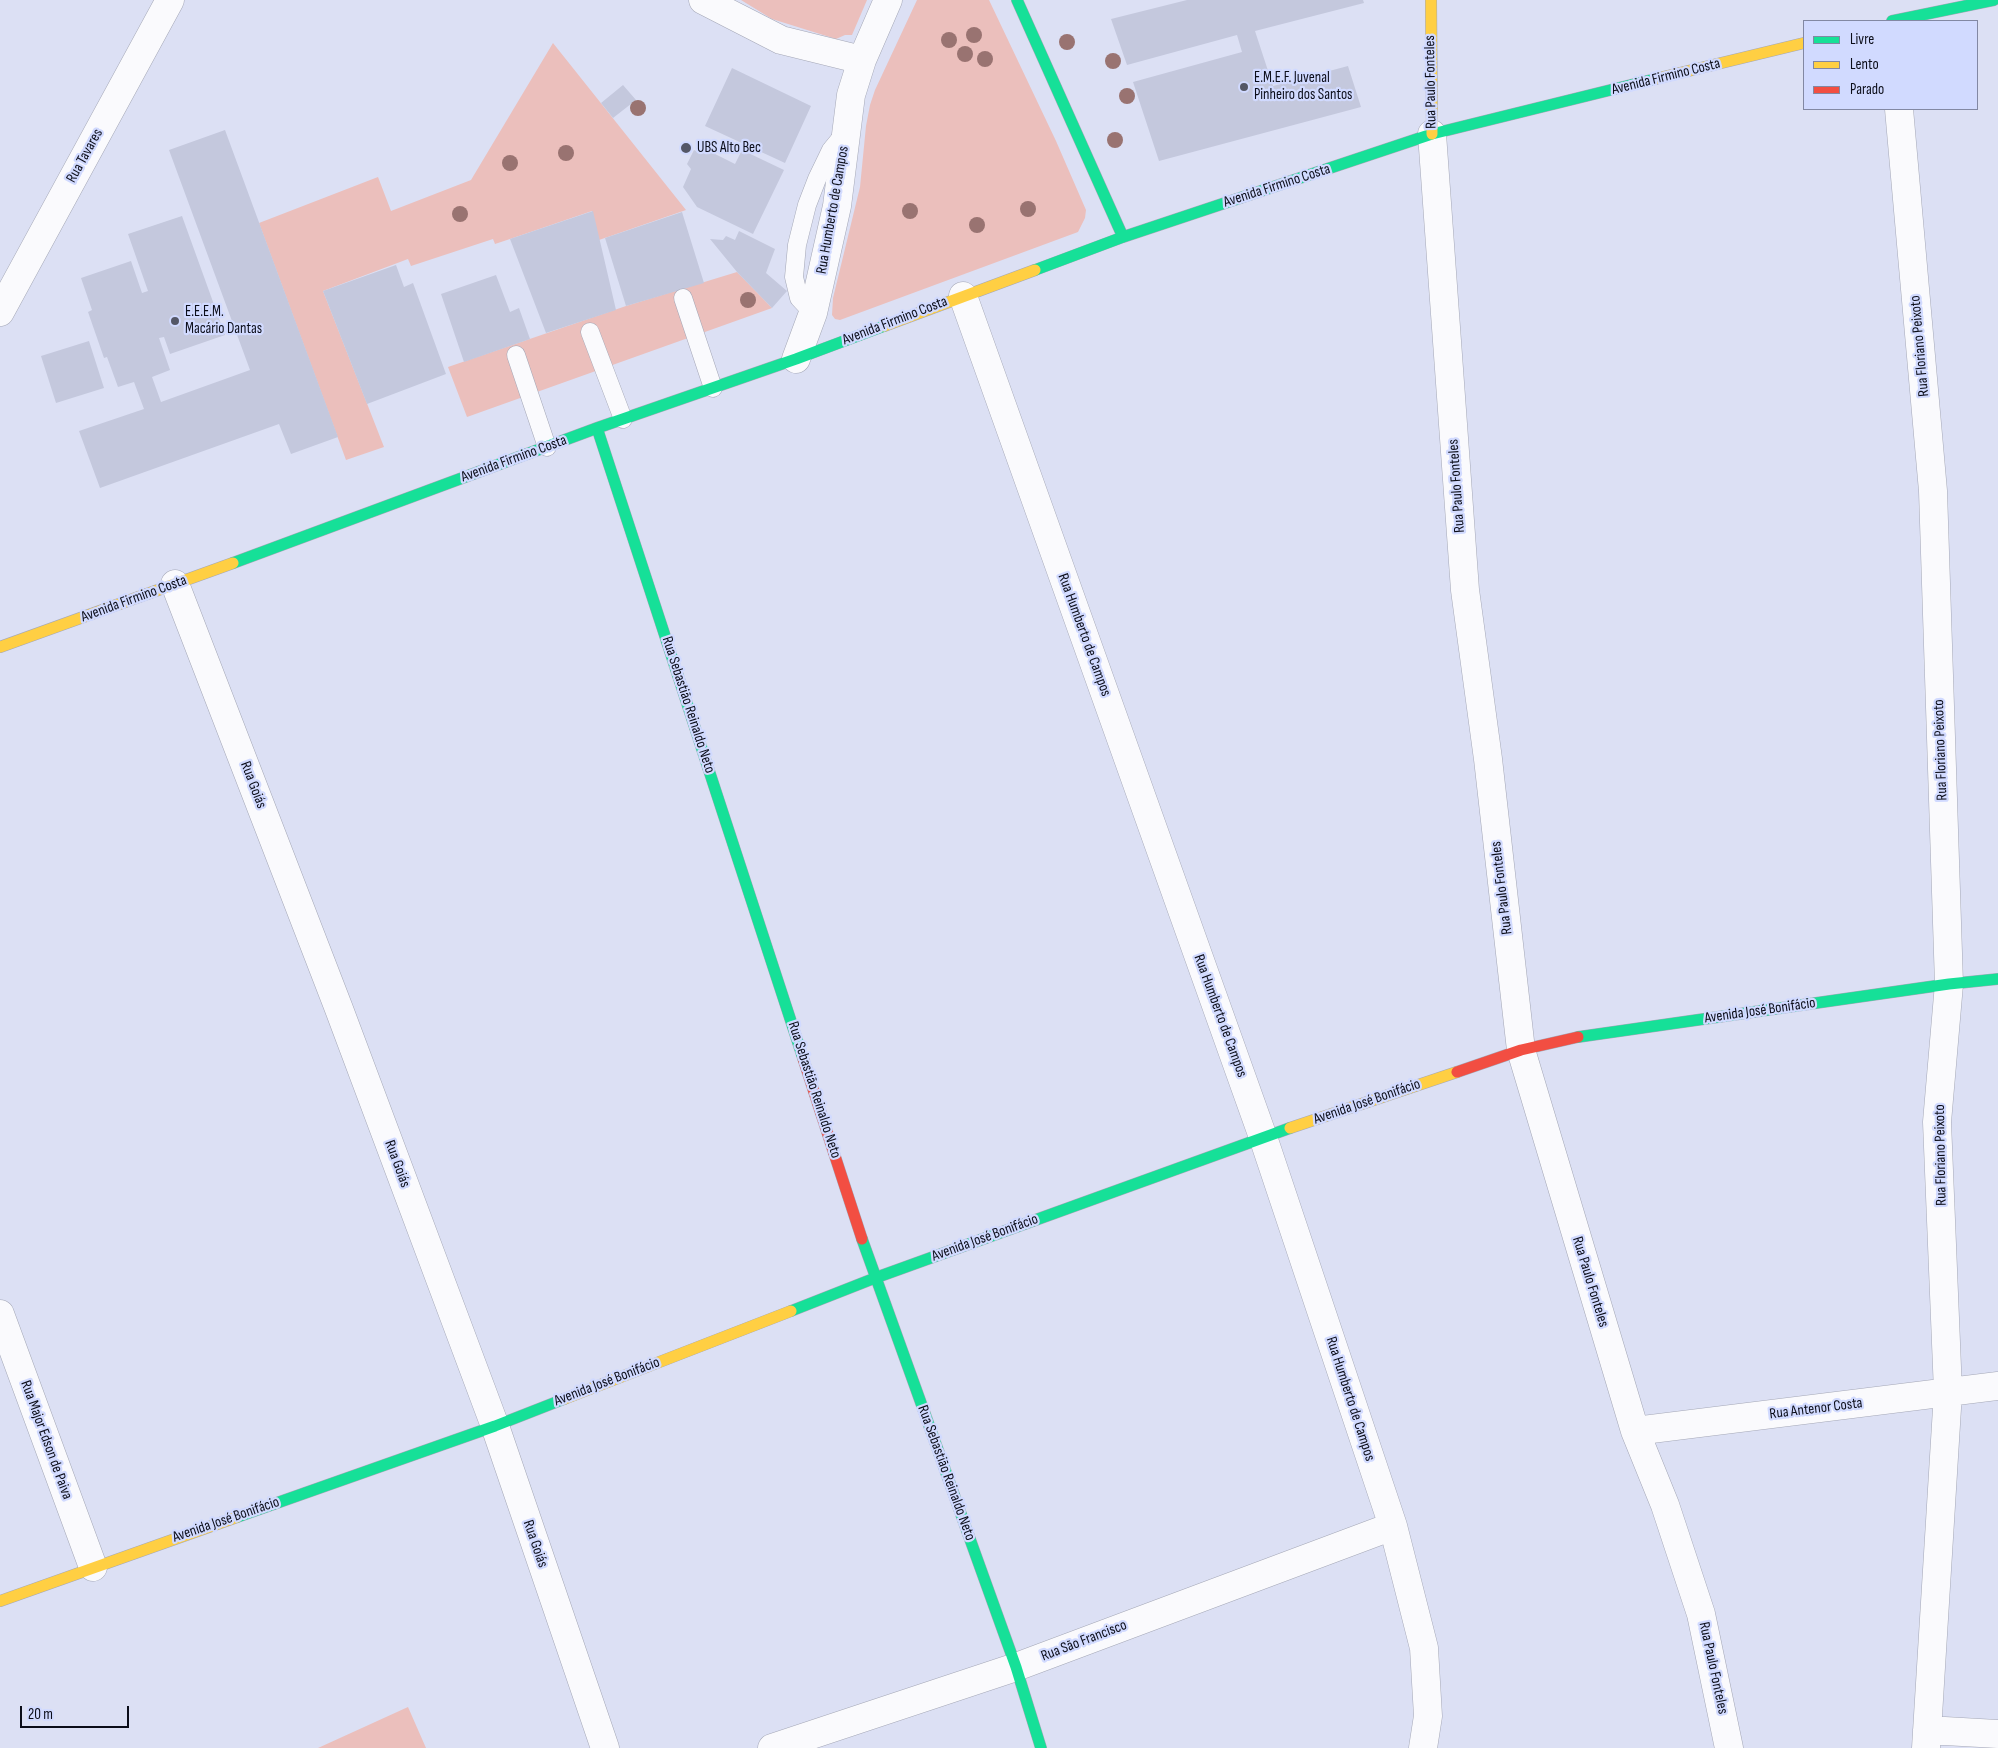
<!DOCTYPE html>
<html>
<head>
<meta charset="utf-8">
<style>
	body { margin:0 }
	#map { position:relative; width:1998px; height:1748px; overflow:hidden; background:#dce0f4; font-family:"Sofia Sans Condensed",sans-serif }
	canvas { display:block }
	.legend { position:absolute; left:1803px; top:20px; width:175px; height:90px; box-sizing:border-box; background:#d1daff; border:1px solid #8288a3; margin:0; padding:6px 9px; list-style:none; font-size:15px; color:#0b0d19 }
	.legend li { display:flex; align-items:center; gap:10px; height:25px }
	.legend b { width:25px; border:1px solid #8288a3 }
	.scale { position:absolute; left:20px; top:1706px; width:109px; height:22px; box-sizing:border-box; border:2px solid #0b0d19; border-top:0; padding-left:6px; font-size:15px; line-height:18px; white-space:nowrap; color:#0b0d19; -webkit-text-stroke:4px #d1daff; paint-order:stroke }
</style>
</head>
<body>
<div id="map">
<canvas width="1998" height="1748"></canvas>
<ul class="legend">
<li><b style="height:6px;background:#16e098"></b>Livre</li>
<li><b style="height:6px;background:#ffcf43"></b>Lento</li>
<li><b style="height:6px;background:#f24e42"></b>Parado</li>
</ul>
<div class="scale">20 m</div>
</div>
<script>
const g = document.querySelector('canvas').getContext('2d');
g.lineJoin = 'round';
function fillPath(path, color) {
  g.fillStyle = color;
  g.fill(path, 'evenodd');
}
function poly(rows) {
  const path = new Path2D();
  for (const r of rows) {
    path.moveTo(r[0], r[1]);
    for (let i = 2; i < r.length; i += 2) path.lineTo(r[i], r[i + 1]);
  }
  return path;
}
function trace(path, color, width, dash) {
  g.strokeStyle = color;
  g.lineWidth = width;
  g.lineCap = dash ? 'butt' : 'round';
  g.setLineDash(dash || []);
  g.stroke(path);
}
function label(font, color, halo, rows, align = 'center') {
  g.font = font + ' "Sofia Sans Condensed",sans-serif';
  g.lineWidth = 4.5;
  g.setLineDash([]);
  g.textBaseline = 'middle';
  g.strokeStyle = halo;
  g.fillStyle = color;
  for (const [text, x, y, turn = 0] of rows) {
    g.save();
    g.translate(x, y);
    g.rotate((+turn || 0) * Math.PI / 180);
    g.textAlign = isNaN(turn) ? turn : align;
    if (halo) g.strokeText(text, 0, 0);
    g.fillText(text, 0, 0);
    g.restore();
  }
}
fillPath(poly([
	[741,0,867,0,852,35,845,35,836,39,772,19],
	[917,0,989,0,1056,141,1086,210,1085,218,1078,232,840,320,835,319,832,315,833,298,860,187,866,126,870,105,875,90],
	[553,43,686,210,599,240,592,211,510,239,495,244,493,239,411,266,408,259,323,291,384,447,346,460,259,223,378,177,391,211,471,180],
	[737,272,772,308,467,417,448,367,626,306],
	[408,1707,426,1748,318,1748]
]), '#ebbfbc');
fillPath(poly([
	[1187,0,1363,0,1364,3,1255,31,1273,86,1348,66,1361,107,1159,161,1133,82,1242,52,1237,35,1127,65,1111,19],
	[732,68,811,106,785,163,705,126],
	[623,85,636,100,613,118,601,103],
	[225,130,338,437,291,454,279,424,100,488,79,431,144,409,134,382,118,387,107,357,104,358,88,312,92,310,81,278,131,261,142,293,148,291,128,234,182,216,225,335,170,354,164,337,159,338,170,370,152,377,161,402,250,370,169,150],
	[701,147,735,164,742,150,784,170,753,234,697,207,683,187,691,169,687,164,694,150,698,152],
	[593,211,616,310,546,333,510,239],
	[682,212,704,283,626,306,605,238],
	[739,231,775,249,766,273,787,291,772,308,737,272,710,239,723,240,726,236,735,240],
	[396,265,404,287,413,283,446,374,367,404,323,291],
	[496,275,510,312,519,308,530,339,464,362,441,294],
	[89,341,104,388,56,403,41,356]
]), '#c4c8dd');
const lane = poly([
	[683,298,713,388],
	[813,313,799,298,794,277,797,245,807,205,817,179,831,150,845,133],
	[590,332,623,419],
	[516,355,547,447]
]);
const street = poly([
	[703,0,781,40,862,60],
	[1899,109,1933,491,1949,984,1937,1122,1948,1392,1926,1748],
	[1432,134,1465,590,1488,759,1521,1050,1635,1431,1665,1505,1701,1614,1729,1748],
	[963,296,1263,1137,1393,1526,1424,1648,1428,1716,1423,1748],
	[0,312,170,0],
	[796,359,813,313,837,206,851,95,862,60,888,0],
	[175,584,339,1009,495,1426,605,1748],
	[0,1314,93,1567],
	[1635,1431,1998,1386],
	[1927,1730,1998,1734],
	[772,1748,1016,1667,1393,1526]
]);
const fast = poly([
	[1017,0,1123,237],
	[1892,21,1994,0],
	[1035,270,1123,237,1432,134,1655,79],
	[597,428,803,1058],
	[233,563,597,428,796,359,884,326],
	[1578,1037,1949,984,1998,979],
	[862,1239,1016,1667,1041,1748],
	[791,1311,875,1278,1290,1128],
	[237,1517,495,1426,564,1399]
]);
const slow = poly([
	[1431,0,1432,134],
	[1655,79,1804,43],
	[884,326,1035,270],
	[0,647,233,563],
	[1290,1128,1457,1072],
	[564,1399,791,1311],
	[0,1601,237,1517]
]);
const jam = poly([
	[803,1058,862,1239],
	[1457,1072,1521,1050,1578,1037]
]);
trace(lane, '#a4a7b6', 19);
trace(street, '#a4a7b6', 29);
trace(fast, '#a4a7b6', 12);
trace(slow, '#a4a7b6', 12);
trace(jam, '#a4a7b6', 12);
trace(lane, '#fafafd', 18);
trace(street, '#fafafd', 28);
trace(fast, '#16e098', 11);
trace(slow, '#ffcf43', 11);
trace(jam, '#f24e42', 11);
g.fillStyle = '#997371';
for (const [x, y] of [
	[974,35],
	[949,40],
	[1067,42],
	[965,54],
	[985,59],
	[1113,61],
	[1127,96],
	[638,108],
	[1115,140],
	[566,153],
	[510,163],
	[1028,209],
	[910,211],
	[460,214],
	[977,225],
	[748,300]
]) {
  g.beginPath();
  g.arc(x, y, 8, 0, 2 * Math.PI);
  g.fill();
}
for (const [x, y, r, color] of [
	[1244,87,5,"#545766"],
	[686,148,6,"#545766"],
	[175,321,5,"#545766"]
]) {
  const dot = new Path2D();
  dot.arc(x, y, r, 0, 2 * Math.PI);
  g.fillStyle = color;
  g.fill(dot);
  trace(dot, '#d1daff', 2);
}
label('15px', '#0b0d19', '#d1daff', [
	["Avenida Firmino Costa",1666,77,-14],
	["Rua Paulo Fonteles",1431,82,-91],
	["Rua Tavares",85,156,-61],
	["Avenida Firmino Costa",1277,186,-18],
	["Rua Humberto de Campos",833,210,-80],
	["Avenida Firmino Costa",895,321,-21],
	["Rua Floriano Peixoto",1920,346,-95],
	["Avenida Firmino Costa",514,459,-20],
	["Rua Paulo Fonteles",1457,486,-94],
	["Avenida Firmino Costa",134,599,-20],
	["Rua Humberto de Campos",1084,635,70],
	["Rua Sebastião Reinaldo Neto",688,705,72],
	["Rua Floriano Peixoto",1941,750,-92],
	["Rua Goiás",253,785,69],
	["Rua Paulo Fonteles",1502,888,-97],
	["Avenida José Bonifácio",1760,1011,-8],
	["Rua Humberto de Campos",1220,1016,70],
	["Rua Sebastião Reinaldo Neto",814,1090,72],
	["Avenida José Bonifácio",1367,1102,-19],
	["Rua Floriano Peixoto",1941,1155,-91],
	["Rua Goiás",397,1164,70],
	["Avenida José Bonifácio",985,1238,-20],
	["Rua Paulo Fonteles",1590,1282,73],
	["Avenida José Bonifácio",607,1382,-21],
	["Rua Humberto de Campos",1350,1399,72],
	["Rua Antenor Costa",1816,1409,-7],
	["Rua Major Edson de Paiva",46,1440,70],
	["Rua Sebastião Reinaldo Neto",946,1473,70],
	["Avenida José Bonifácio",226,1520,-19],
	["Rua Goiás",535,1544,71],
	["Rua São Francisco",1084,1641,-21],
	["Rua Paulo Fonteles",1713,1668,78]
]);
label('15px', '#0b0d19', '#d1daff', [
	["E.M.E.F. Juvenal",1254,78],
	["Pinheiro dos Santos",1254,95],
	["UBS Alto Bec",697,148],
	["E.E.E.M.",185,312],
	["Macário Dantas",185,329]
], 'left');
</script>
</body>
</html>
